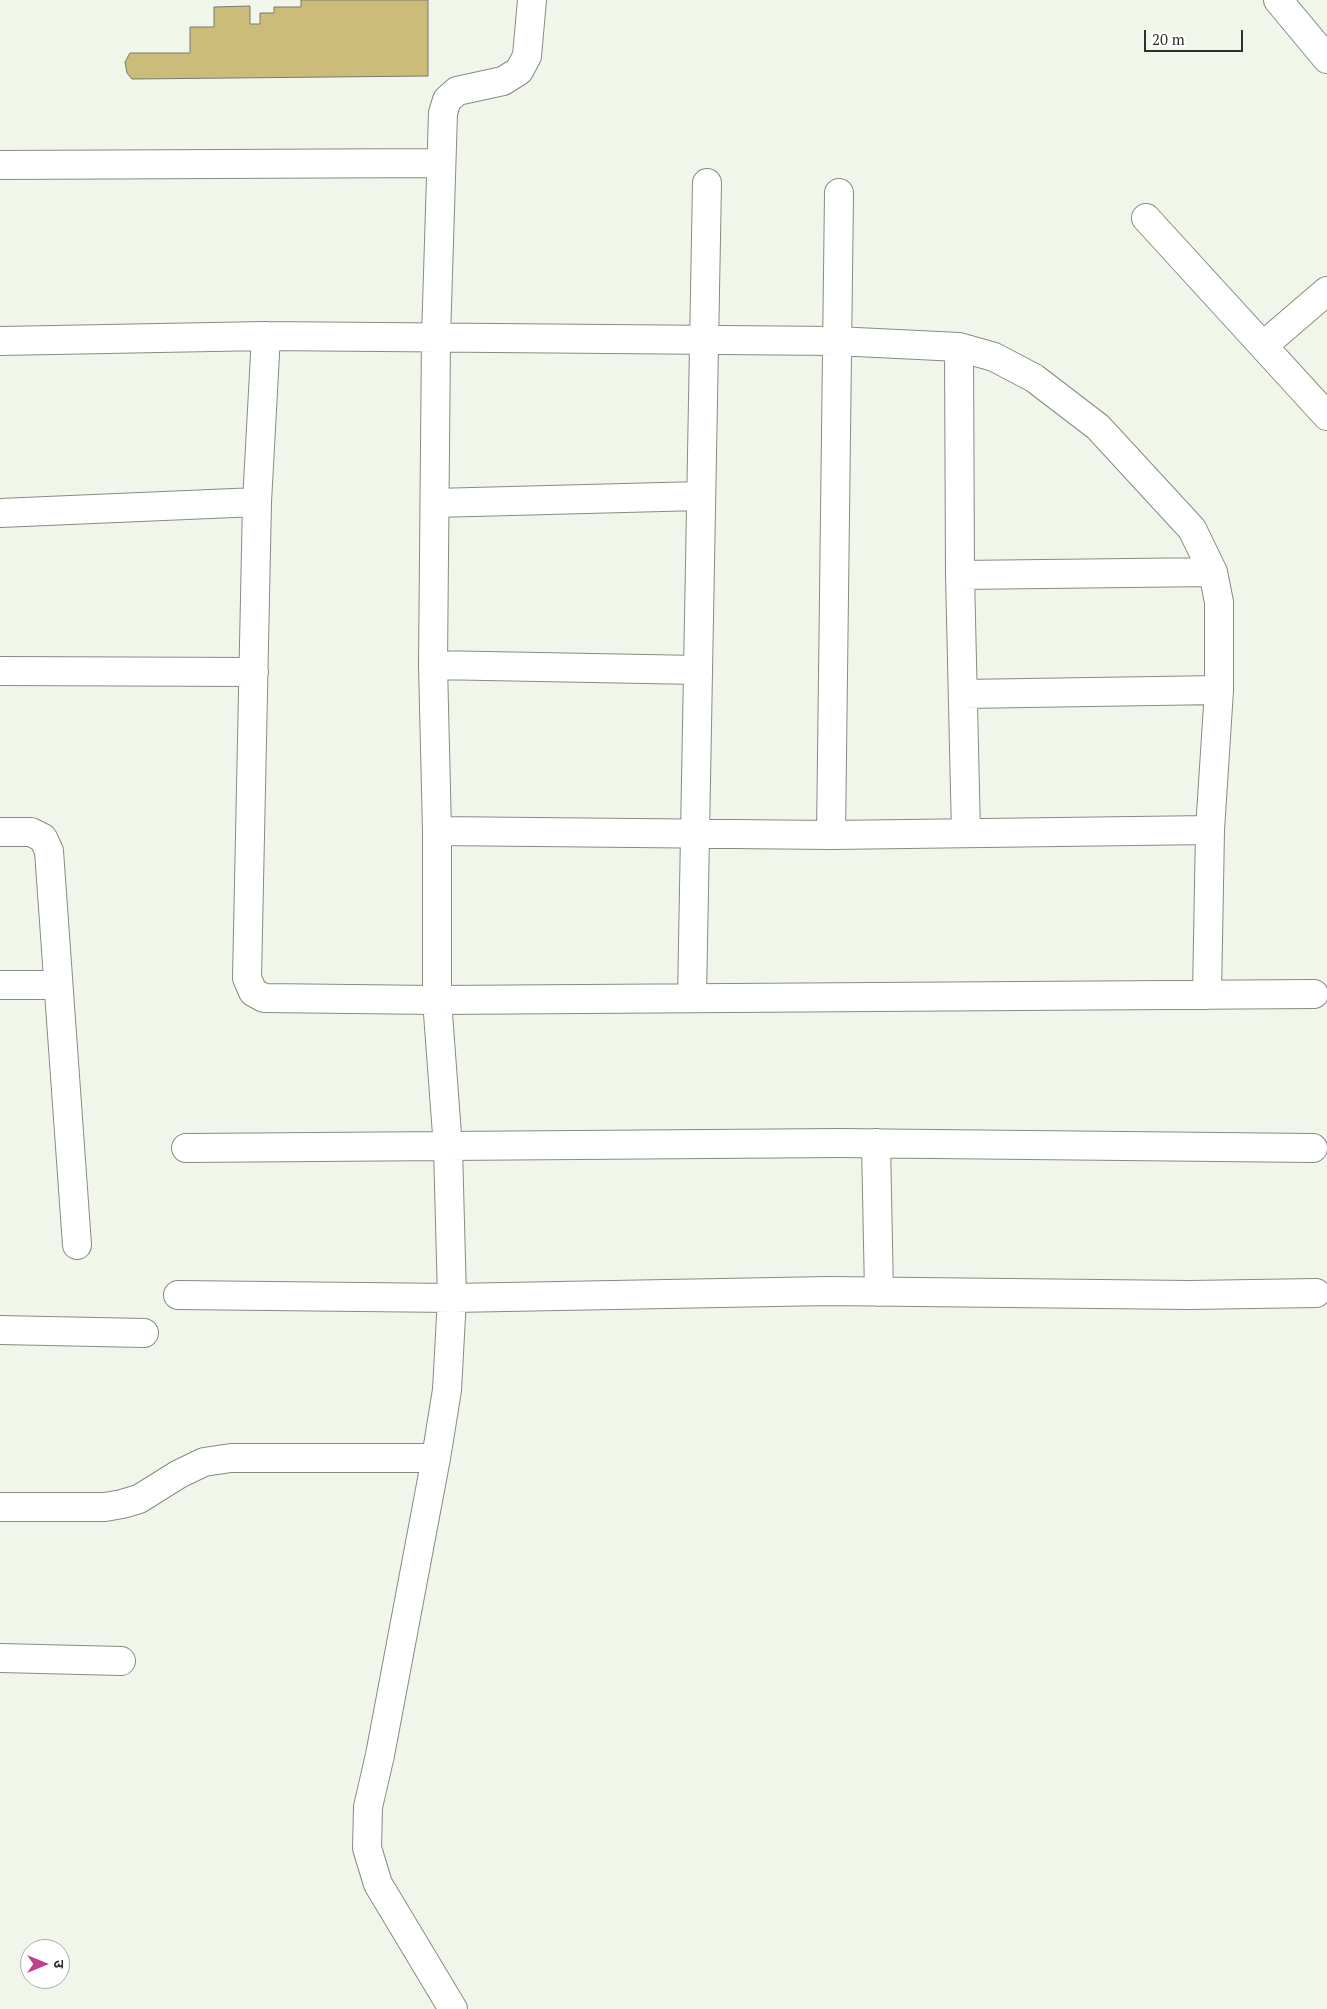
<!DOCTYPE html>
<html>
<head>
<meta charset="utf-8">
<style>
	body { margin:0 }
	#map { position:relative; width:1327px; height:2009px; overflow:hidden; background:#f1f6eb; font-family:"PT Serif","Noto Sans Devanagari",serif }
	canvas { display:block }
	.north { position:absolute; left:20px; top:1939px; width:50px; height:50px; box-sizing:border-box; background:#fff; border:1px solid #acadab; border-radius:50%; rotate:90deg; font-size:14px; font-weight:700; line-height:20px; text-align:center; color:#30312d }
	.north::after { content:''; display:block; margin:auto; width:18px; height:22px; background:#bf418f; clip-path:polygon(50% 0,100% 100%,50% 72%,0 100%) }
	.scale { position:absolute; left:1144px; top:30px; width:99px; height:22px; box-sizing:border-box; border:2px solid #30312d; border-top:0; padding-left:6px; font-size:15px; line-height:18px; white-space:nowrap; color:#30312d; -webkit-text-stroke:4px #fff; paint-order:stroke }
</style>
</head>
<body>
<div id="map">
<canvas width="1327" height="2009"></canvas>
<div class="north">उ</div>
<div class="scale">20 m</div>
</div>
<script>
const g = document.querySelector('canvas').getContext('2d');
g.lineJoin = 'round';
function fillPath(path, color) {
  g.fillStyle = color;
  g.fill(path, 'evenodd');
}
function poly(rows) {
  const path = new Path2D();
  for (const r of rows) {
    path.moveTo(r[0], r[1]);
    for (let i = 2; i < r.length; i += 2) path.lineTo(r[i], r[i + 1]);
  }
  return path;
}
function trace(path, color, width, dash) {
  g.strokeStyle = color;
  g.lineWidth = width;
  g.lineCap = dash ? 'butt' : 'round';
  g.setLineDash(dash || []);
  g.stroke(path);
}
const building = poly([
	[301,0,428,0,428,76,132,79,127,73,125,62,130,53,190,53,190,27,214,27,214,7,250,6,250,24,260,24,260,13,274,13,274,7,301,7,301,0]
]);
fillPath(building, '#cbbc79');
trace(building, '#7a786e', 1);
const minor = poly([
	[1278,0,1327,59],
	[0,165,440,163],
	[1146,218,1327,416],
	[266,336,257,502,247,978,253,992,264,998,437,1000,1314,994],
	[0,341,266,336,836,341,959,347,994,357,1034,378,1098,427,1192,529,1213,572,1219,602,1219,690,1210,830,1207,995],
	[1264,345,1327,291],
	[959,347,960,575,966,833],
	[435,503,700,496],
	[0,513,257,502],
	[960,575,1213,572],
	[433,665,698,670],
	[0,671,254,672],
	[963,694,1219,690],
	[437,831,831,835,1210,830],
	[0,832,31,832,43,838,49,851,77,1245],
	[831,835,839,193],
	[0,985,58,985],
	[692,998,707,183],
	[876,1143,879,1292],
	[186,1148,839,1143,1313,1148],
	[178,1295,452,1298,828,1291,1190,1295,1316,1293],
	[0,1330,144,1333],
	[0,1507,105,1507,122,1504,139,1499,179,1474,204,1462,231,1458,436,1458],
	[0,1658,121,1661],
	[453,2009,378,1884,367,1848,368,1807,380,1755,436,1458,447,1390,452,1298,448,1148,437,1000,437,831,433,665,436,338,443,113,447,100,457,91,503,81,519,71,527,56,532,0]
]);
trace(minor, '#888b82', 30);
trace(minor, '#fff', 28);
</script>
</body>
</html>
